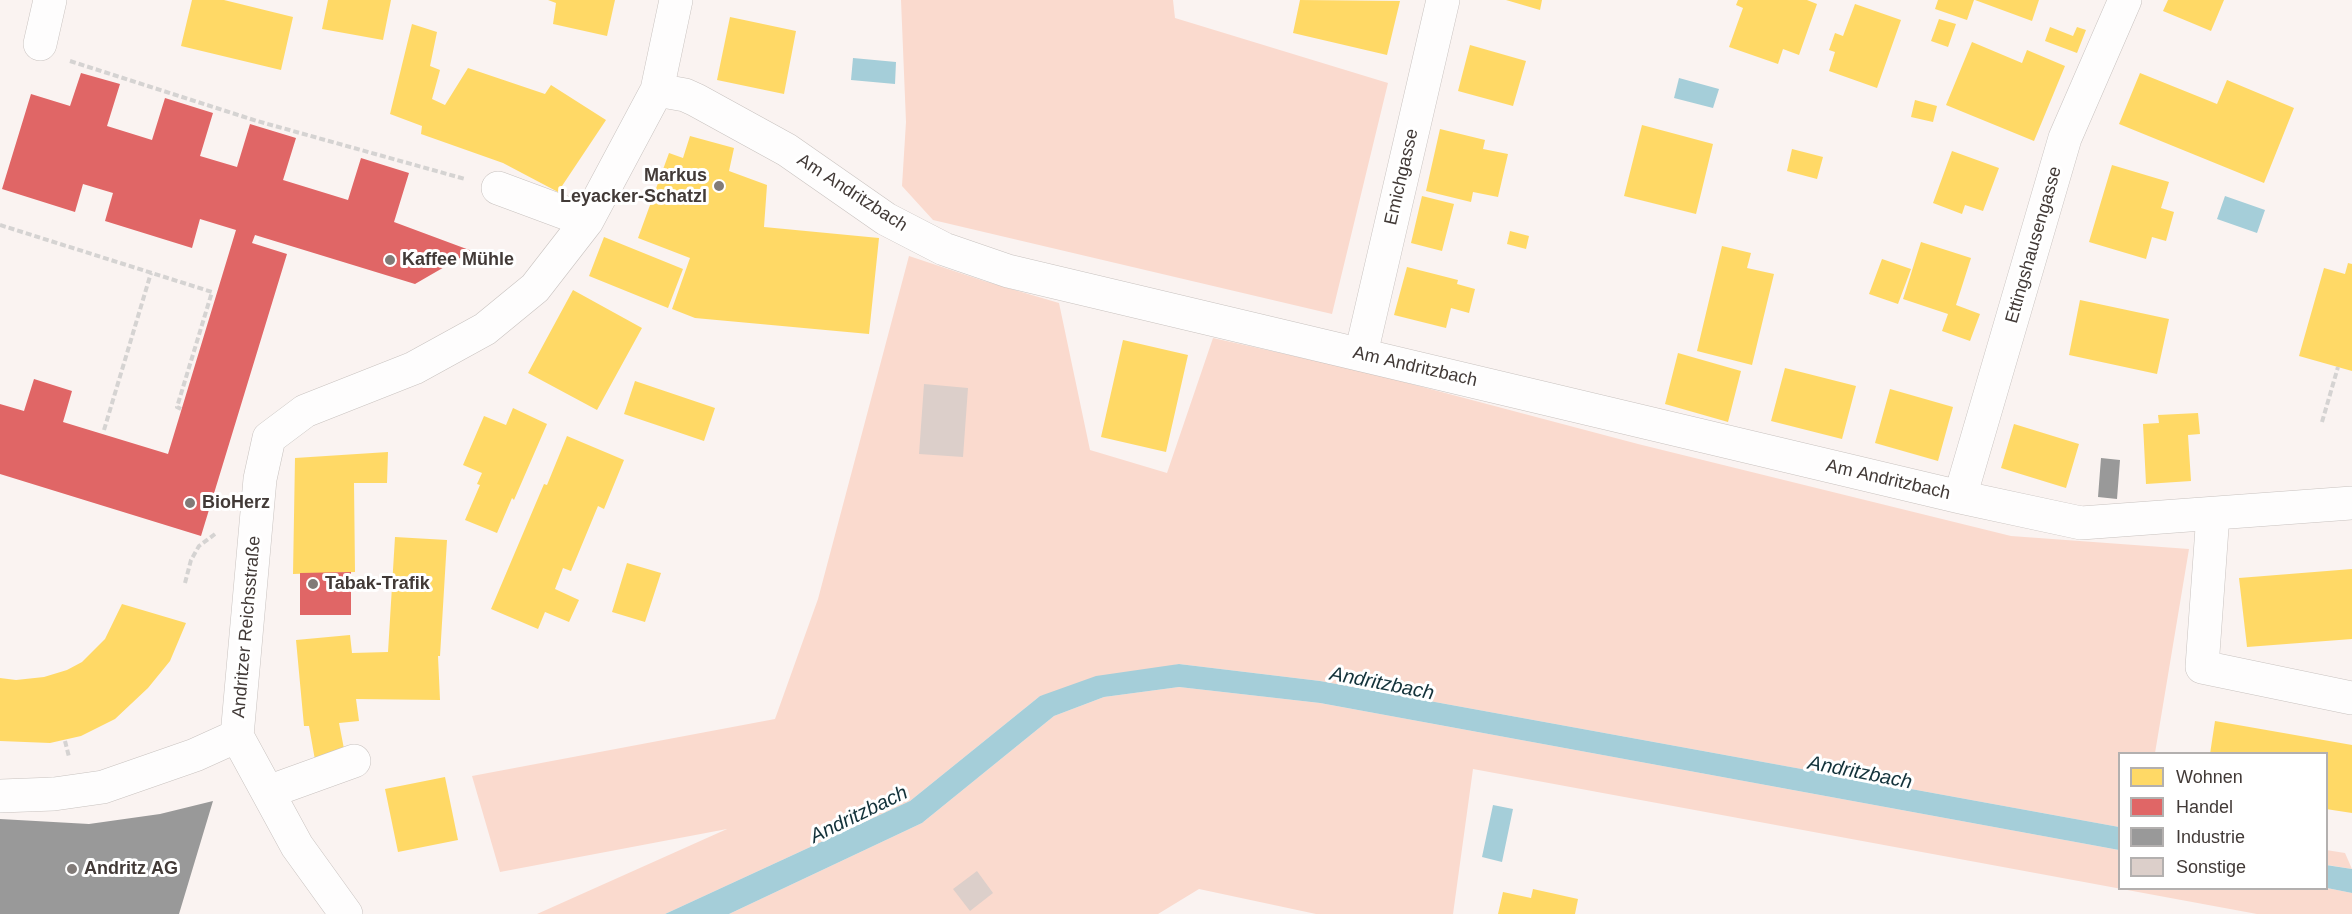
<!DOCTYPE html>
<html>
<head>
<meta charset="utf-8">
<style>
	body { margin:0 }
	#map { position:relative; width:2352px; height:914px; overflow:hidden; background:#faf3f1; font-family:Helvetica,sans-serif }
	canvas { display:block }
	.legend { position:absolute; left:2118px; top:752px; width:210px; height:138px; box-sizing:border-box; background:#fff; border:2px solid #b3b0af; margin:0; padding:8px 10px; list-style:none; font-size:18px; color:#423a37 }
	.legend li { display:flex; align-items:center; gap:12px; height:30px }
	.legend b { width:30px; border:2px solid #b3b0af }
</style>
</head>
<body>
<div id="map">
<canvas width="2352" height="914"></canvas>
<ul class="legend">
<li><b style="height:16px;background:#ffd966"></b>Wohnen</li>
<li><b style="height:16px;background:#e06666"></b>Handel</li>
<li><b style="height:16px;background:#999"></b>Industrie</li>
<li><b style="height:16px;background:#dccfca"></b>Sonstige</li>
</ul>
</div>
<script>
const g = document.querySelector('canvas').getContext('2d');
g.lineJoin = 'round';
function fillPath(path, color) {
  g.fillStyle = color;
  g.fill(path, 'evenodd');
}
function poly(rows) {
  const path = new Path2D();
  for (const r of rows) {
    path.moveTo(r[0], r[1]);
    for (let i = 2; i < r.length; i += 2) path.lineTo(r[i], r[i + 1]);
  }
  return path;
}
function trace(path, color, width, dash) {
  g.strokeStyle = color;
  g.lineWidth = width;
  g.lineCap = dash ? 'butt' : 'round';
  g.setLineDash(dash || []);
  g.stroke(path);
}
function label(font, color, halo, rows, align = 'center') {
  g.font = font + ' Helvetica,sans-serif';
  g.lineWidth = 6;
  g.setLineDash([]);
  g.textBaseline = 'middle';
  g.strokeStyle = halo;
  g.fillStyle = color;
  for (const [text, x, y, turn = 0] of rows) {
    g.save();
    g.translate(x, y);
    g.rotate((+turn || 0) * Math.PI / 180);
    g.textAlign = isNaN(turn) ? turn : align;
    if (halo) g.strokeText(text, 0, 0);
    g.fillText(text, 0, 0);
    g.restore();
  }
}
fillPath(poly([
	[901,0,1173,0,1175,18,1388,83,1332,314,933,220,902,186,906,122],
	[909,256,984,281,1059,303,1090,450,1167,473,1213,338,1366,372,1638,444,2011,536,2189,549,2155,753,2120,754,2119,827,1320,681,1179,664,1040,696,910,801,665,914,537,914,727,829,500,872,472,776,775,719,818,599],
	[1179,687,1320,703,2119,850,2120,888,2327,888,2352,893,2352,914,2257,914,1473,769,1453,914,1316,914,1199,889,1158,914,729,914,922,823,1054,716,1104,697],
	[2326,850,2345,853,2352,869,2327,865]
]), '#fadace');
fillPath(poly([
	[853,58,896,62,895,84,851,80],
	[1679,78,1719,89,1713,108,1674,98],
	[2225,196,2265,210,2257,233,2217,219],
	[1179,664,1320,681,2119,827,2119,850,1320,703,1179,687,1104,697,1054,716,922,823,729,914,665,914,910,801,1040,696,1096,676],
	[1493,805,1513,809,1502,862,1482,857],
	[2326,865,2352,869,2352,893,2327,888]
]), '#a5ced9');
fillPath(poly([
	[192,0,224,0,293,17,281,70,181,46],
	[328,0,391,0,383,40,322,29],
	[548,0,615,0,607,36,553,24,556,3],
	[1300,0,1400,1,1387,55,1293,33],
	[1506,0,1542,0,1540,10],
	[1738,0,1807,0,1817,4,1799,55,1783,49,1778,64,1729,47,1743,8,1736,5],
	[1938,0,1974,0,1967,20,1935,9],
	[1975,0,2039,0,2032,21],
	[2168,0,2224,0,2211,31,2163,11],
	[1855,4,1901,20,1877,88,1829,71,1835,52,1829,50,1835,33,1843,36],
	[730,17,796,31,784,94,717,80],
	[1939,19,1956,24,1948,47,1931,41],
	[412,24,437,32,430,66,440,70,432,99,445,105,468,68,545,94,551,85,606,120,558,192,503,163,421,134,422,126,390,114],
	[2050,27,2073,36,2077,27,2086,30,2077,53,2045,41],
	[1972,42,2022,63,2027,50,2065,66,2034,141,1946,105],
	[1470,45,1526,61,1513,106,1458,91],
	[2140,73,2217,104,2227,80,2294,108,2264,183,2119,124],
	[1915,100,1937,106,1933,122,1911,117],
	[1642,125,1713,144,1696,214,1624,196],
	[1440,129,1485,140,1483,149,1508,154,1498,197,1473,192,1471,202,1426,191],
	[690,136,734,148,729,171,767,185,764,227,879,238,869,334,695,318,672,309,690,258,638,238,669,153,683,158],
	[1792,149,1823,157,1817,179,1787,171],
	[1952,151,1999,168,1983,211,1965,205,1962,214,1933,203],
	[2112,165,2169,182,2161,208,2174,212,2166,241,2152,237,2146,259,2089,242],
	[1422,196,1454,204,1442,251,1411,243],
	[1510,231,1529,236,1526,249,1507,244],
	[604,237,683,269,668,308,589,276],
	[1921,242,1971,258,1956,305,1980,314,1970,341,1942,331,1948,314,1903,299],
	[1722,246,1751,253,1747,268,1774,274,1752,365,1697,351],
	[1882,259,1911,269,1898,304,1869,294],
	[2348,263,2352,264,2352,371,2299,356,2324,268,2345,274],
	[1407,267,1458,280,1457,284,1475,289,1469,313,1451,308,1446,328,1394,315],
	[573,290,642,328,597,410,528,373],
	[2080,300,2169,319,2157,374,2069,355],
	[1123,340,1188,355,1166,452,1101,437],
	[1678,353,1741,371,1728,422,1665,404],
	[1785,368,1856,386,1842,439,1771,421],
	[635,381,715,408,704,441,624,414],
	[1890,389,1953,407,1938,461,1875,443],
	[513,408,547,424,514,500,512,498,497,533,465,520,480,485,477,484,482,473,463,465,484,416,506,425],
	[2198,413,2200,434,2188,435,2191,481,2146,484,2143,424,2159,423,2158,415],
	[2014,424,2079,444,2066,488,2001,468],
	[567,436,624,460,604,509,598,506,571,571,563,568,555,589,579,600,569,622,545,612,538,629,491,609,544,484,547,485],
	[388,452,387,483,354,483,355,572,293,574,295,458],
	[395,537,447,540,440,656,438,656,440,700,356,699,359,721,339,723,345,754,315,760,309,726,304,726,296,640,350,635,352,653,388,652],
	[627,563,661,573,645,622,612,612],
	[2352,569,2352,639,2247,647,2239,578],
	[122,604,186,623,170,661,148,688,115,719,81,736,50,743,0,741,0,678,16,680,44,677,67,670,82,662,105,639],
	[2215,721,2352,745,2352,813,2326,809,2326,754,2210,754],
	[445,777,458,840,398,852,385,789],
	[1533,889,1578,899,1575,914,1498,914,1503,892,1531,898]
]), '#ffd966');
fillPath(poly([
	[81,73,120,84,107,126,152,140,165,98,213,113,200,156,237,167,250,124,296,138,283,180,348,200,361,158,409,173,394,222,472,251,415,284,255,235,252,243,287,254,201,536,0,474,0,404,24,411,34,379,72,391,63,422,168,454,236,230,200,219,192,248,105,221,113,193,83,184,75,212,2,189,31,94,70,106],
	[351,572,351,615,300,615,300,573]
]), '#e06666');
fillPath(poly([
	[2101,458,2120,460,2117,499,2098,497],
	[213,801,179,914,0,914,0,819,89,824,160,814]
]), '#999');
fillPath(poly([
	[924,384,968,388,963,457,919,454],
	[977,871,993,893,970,911,953,889]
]), '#dccfca');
const minor = poly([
	[40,44,50,0],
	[657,90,685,95,696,100,787,150,886,219,944,249,1008,271,1960,497,2081,523,2352,503],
	[498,188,587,221],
	[1361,354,1443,0],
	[1960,497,2065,138,2125,0],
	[2213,514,2202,667,2352,698],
	[268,792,354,761],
	[0,796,54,794,103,787,195,755,237,736],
	[346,914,297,846,237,736,260,479,269,438,305,411,414,368,485,329,535,288,587,221,657,90,676,0]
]);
trace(minor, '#c8c2bf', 34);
trace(poly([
	[70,61,257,121,465,179],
	[0,225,212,292,177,407,181,409],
	[2322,422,2338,367],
	[104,430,151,273],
	[185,583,191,560,199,546,215,534],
	[65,741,69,757]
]), '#d5d3d2', 4, [6, 3]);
trace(minor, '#fefdfd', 33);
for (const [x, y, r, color] of [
	[719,186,6,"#827b78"],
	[390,260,6,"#827b78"],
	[190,503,6,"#827b78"],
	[313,584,6,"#827b78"],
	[72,869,6,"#827b78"]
]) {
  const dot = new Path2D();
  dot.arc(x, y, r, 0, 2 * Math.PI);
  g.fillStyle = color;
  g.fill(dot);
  trace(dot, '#fff', 2);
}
label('bold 18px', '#423a37', '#fff', [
	["Markus",707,176,"right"],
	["Leyacker-Schatzl",707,197,"right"],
	["Kaffee Mühle",402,260],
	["BioHerz",202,503],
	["Tabak-Trafik",325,584],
	["Andritz AG",84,869]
], 'left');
label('18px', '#423a37', '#fff', [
	["Emichgasse",1402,177,-77],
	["Am Andritzbach",852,193,33],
	["Ettingshausengasse",2034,245,-74],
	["Am Andritzbach",1415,367,13],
	["Am Andritzbach",1888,480,13],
	["Andritzer Reichsstraße",247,627,-85]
]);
label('italic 20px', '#13323a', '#fff', [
	["Andritzbach",1382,684,11],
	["Andritzbach",1860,773,11],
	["Andritzbach",859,815,-26]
]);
</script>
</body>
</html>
